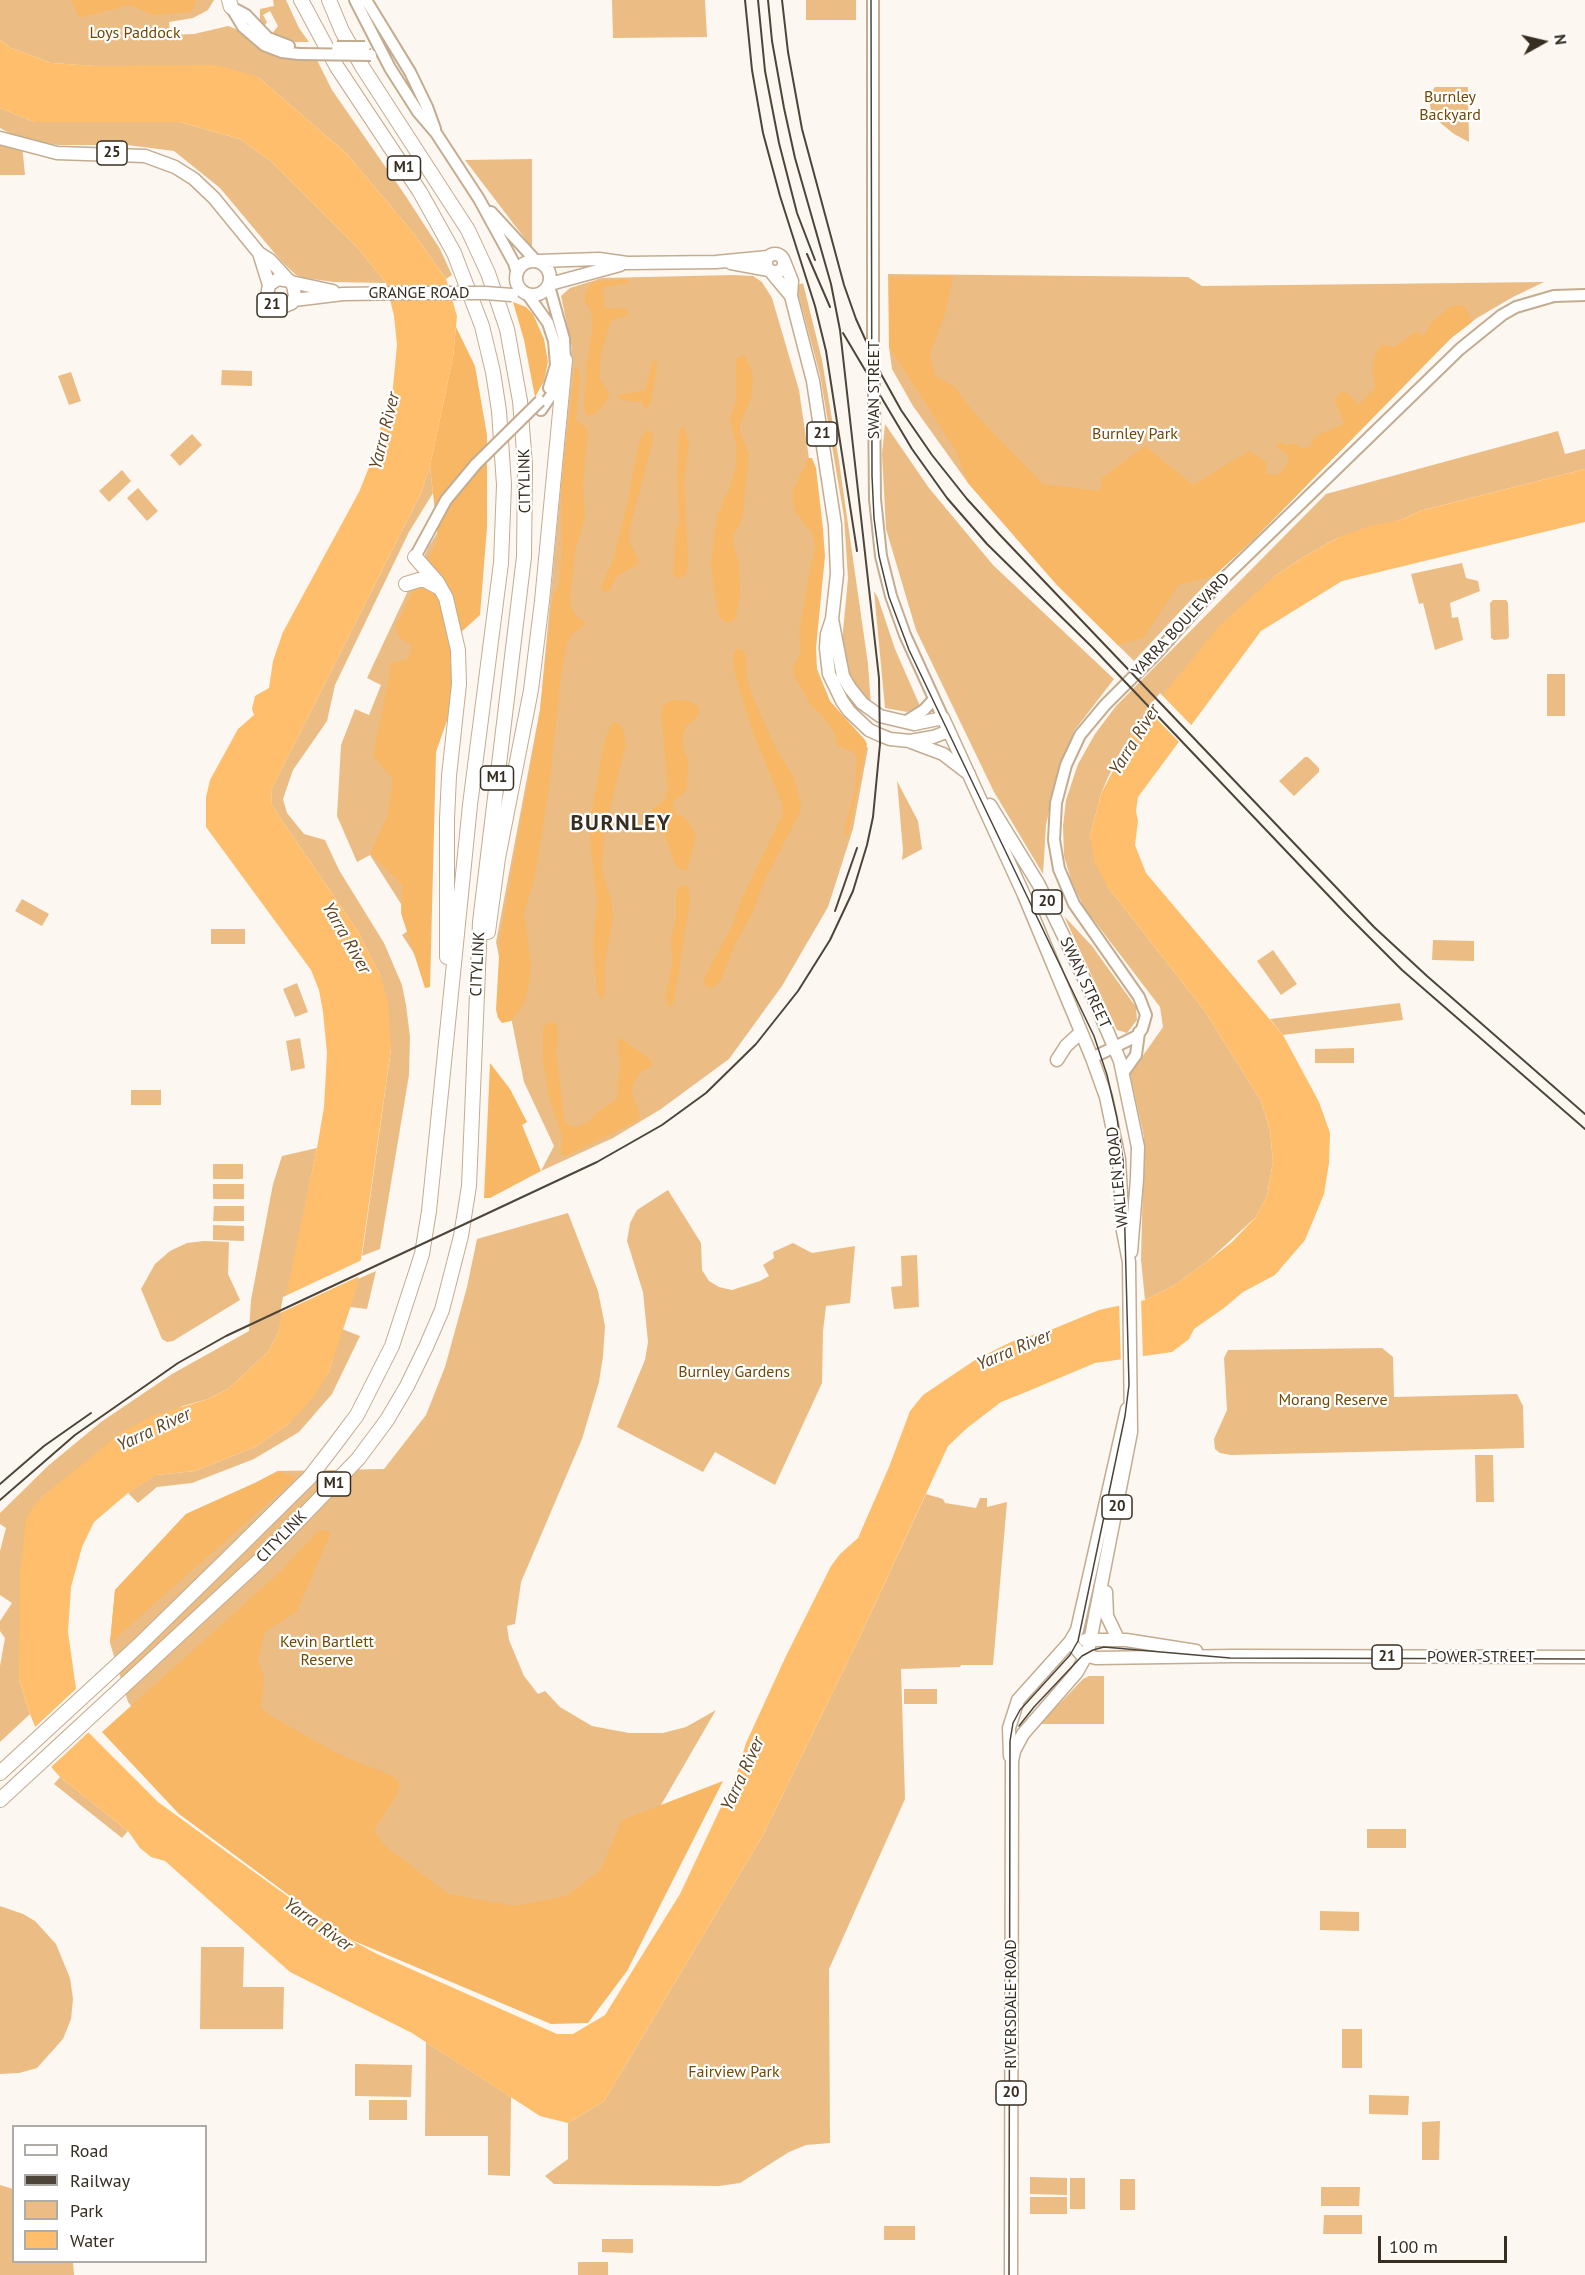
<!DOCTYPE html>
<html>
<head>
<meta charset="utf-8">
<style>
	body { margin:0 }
	#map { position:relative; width:1585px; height:2275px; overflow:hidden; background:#fcf7f1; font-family:"PT Sans",sans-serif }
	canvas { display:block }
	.legend { position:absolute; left:12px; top:2125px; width:195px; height:138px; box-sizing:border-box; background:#fff; border:2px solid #afaba7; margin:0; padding:8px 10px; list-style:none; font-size:18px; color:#372e22 }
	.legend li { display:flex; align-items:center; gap:12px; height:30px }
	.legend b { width:30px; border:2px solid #afaba7 }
	.north { position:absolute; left:1513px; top:12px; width:60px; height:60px; -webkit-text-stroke:4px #fff; paint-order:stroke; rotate:82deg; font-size:16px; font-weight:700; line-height:24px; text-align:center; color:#372e22 }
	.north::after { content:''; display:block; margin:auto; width:21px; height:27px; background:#372e22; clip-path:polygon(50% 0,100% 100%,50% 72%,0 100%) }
	.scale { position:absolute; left:1378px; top:2236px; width:129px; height:27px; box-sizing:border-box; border:3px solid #372e22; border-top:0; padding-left:8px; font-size:18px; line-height:21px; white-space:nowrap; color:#372e22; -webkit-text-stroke:4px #fff; paint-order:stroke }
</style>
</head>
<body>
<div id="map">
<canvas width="1585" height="2275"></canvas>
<ul class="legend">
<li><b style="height:8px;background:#fff"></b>Road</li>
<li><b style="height:8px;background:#4d4539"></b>Railway</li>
<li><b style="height:16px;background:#ebbd84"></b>Park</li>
<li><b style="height:16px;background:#febe6b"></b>Water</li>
</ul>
<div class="north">N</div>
<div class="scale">100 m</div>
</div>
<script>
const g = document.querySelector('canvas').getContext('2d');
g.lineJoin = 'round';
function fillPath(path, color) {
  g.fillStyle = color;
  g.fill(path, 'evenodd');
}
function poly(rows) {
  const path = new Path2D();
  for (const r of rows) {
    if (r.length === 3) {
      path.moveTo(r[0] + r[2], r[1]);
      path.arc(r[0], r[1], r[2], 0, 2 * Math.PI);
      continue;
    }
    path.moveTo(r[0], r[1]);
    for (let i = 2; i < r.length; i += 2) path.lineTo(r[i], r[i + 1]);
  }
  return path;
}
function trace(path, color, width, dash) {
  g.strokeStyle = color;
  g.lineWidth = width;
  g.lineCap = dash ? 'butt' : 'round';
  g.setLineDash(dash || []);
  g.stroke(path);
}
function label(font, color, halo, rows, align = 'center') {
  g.font = font + ' "PT Sans",sans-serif';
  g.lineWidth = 4.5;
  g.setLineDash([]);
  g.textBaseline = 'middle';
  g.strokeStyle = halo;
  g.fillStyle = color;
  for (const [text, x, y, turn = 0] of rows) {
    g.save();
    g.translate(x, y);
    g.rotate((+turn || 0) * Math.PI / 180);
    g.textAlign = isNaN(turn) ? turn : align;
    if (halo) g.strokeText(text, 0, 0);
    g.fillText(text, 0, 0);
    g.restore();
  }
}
fillPath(poly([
	[0,0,214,0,208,10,193,18,169,22,170,35,194,34,228,26,236,29,255,46,272,54,282,57,317,60,332,90,405,195,440,249,452,275,446,279,414,234,347,154,258,77,51,63,11,48,0,40],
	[273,0,286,0,299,28,309,42,289,42,271,35,278,26,270,11,263,15,267,22,264,27,260,22,260,9,274,6],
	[612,0,705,0,707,37,613,38],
	[806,0,856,0,856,20,806,20],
	[1435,87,1468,87,1469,142,1454,134,1438,121,1431,110,1429,101,1432,91],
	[0,108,34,122,180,122,240,139,271,161,358,248,386,283,334,282,305,278,296,275,282,262,220,188,174,151,127,145,58,145,39,142,13,135,0,128],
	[0,136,22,145,25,175,0,175],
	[532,159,532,248,465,160],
	[888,274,1188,277,1202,286,1544,282,1513,297,1477,318,1451,338,1253,540,1216,573,1134,661,1057,585,968,483,913,406,892,369,889,347],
	[733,275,753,276,762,282,772,298,799,390,816,506,820,553,812,658,820,690,838,723,868,748,853,829,828,907,782,986,729,1059,661,1109,613,1138,541,1171,554,1146,524,1082,496,942,540,709,571,378,572,348,561,296,570,288,602,278],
	[803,283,822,360,839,461,868,664,871,705,849,680,842,642,848,578,844,517,820,375,796,286],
	[222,370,252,371,252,386,221,385],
	[71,372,81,401,69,405,58,376],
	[885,424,929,488,993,565,1114,679,1074,731,1057,777,1046,825,1043,874,994,792,916,630,886,529,882,454],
	[1558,431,1565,454,1585,449,1585,469,1420,511,1404,519,1337,538,1302,558,1275,576,1133,732,1108,777,1101,794,1090,836,1108,887,1205,1011,1261,1101,1270,1130,1273,1162,1267,1196,1256,1217,1208,1261,1175,1285,1145,1300,1141,1260,1144,1137,1130,1074,1163,1027,1160,1007,1083,906,1071,880,1064,856,1063,826,1066,800,1078,764,1095,734,1116,706,1326,494],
	[192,434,202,445,180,466,170,455],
	[430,466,433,493,409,532,335,685,327,721,293,770,283,799,287,813,304,834,325,840,339,870,384,943,402,985,406,1005,410,1037,409,1075,380,1249,362,1256,391,1049,380,975,357,930,278,815,272,805,271,790,421,493],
	[122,470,131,481,109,502,99,491],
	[138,488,158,511,147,521,127,498],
	[457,501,431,769,425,970,402,935,415,926,370,855,357,862,337,816,341,745,355,709,369,715,381,685,367,678,429,546],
	[1462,563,1466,578,1478,581,1480,591,1450,603,1452,618,1458,617,1463,640,1435,650,1423,603,1419,604,1411,574],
	[874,591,878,598,895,649,920,706,907,712,885,708],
	[1493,600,1506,600,1508,603,1509,637,1507,639,1494,640,1491,638,1490,603],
	[1547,674,1565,674,1565,716,1547,716],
	[1305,757,1308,757,1319,768,1319,772,1294,796,1279,781],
	[897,781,918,821,922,849,902,860,903,850],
	[22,899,49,914,42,926,15,911],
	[1064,916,1092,946,1136,1007,1137,1020,1127,1033,1117,1030],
	[211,929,245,929,245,944,211,944],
	[1433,940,1474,941,1474,961,1432,960],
	[1273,950,1297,984,1281,995,1257,961],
	[297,983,308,1012,295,1017,283,989],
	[1400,1003,1403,1020,1283,1035,1270,1019],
	[300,1038,305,1068,291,1071,286,1041],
	[1354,1048,1354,1063,1315,1063,1315,1049],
	[131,1090,161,1090,161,1105,131,1105],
	[317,1148,283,1315,278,1333,268,1352,228,1389,208,1399,183,1406,59,1484,41,1498,21,1636,19,1679,30,1714,0,1742,0,1666,5,1638,0,1631,0,1621,12,1603,0,1595,0,1551,6,1528,0,1524,0,1513,49,1465,101,1422,172,1374,249,1331,251,1300,273,1184,282,1156],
	[213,1164,243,1164,243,1179,213,1179],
	[213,1184,244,1184,244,1199,213,1199],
	[668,1190,701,1243,702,1270,709,1281,719,1287,732,1290,760,1281,769,1276,763,1265,774,1258,773,1252,793,1243,812,1253,855,1246,850,1303,826,1306,823,1331,822,1383,775,1485,715,1452,703,1472,617,1427,645,1360,648,1342,643,1292,627,1241,630,1223,637,1210],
	[214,1206,244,1206,244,1221,213,1221],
	[568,1213,598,1291,605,1326,603,1356,599,1382,582,1439,521,1582,515,1624,507,1626,509,1640,524,1676,538,1694,545,1691,560,1707,592,1726,629,1733,663,1733,686,1727,716,1710,606,1900,519,1948,153,1734,128,1702,110,1643,115,1590,186,1514,255,1483,278,1471,384,1469,426,1415,445,1367,467,1287,477,1239],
	[213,1225,244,1226,244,1241,213,1240],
	[204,1241,229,1242,228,1274,240,1300,173,1341,167,1342,162,1339,141,1289,155,1264,170,1251,187,1243],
	[917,1255,919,1307,894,1309,891,1287,902,1286,901,1256],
	[376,1271,367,1309,350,1307,358,1279],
	[342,1329,360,1336,332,1394,299,1432,254,1459,192,1483,157,1487,138,1503,128,1493,155,1475,195,1471,255,1447,288,1424,329,1372],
	[1382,1348,1393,1357,1394,1397,1517,1394,1523,1406,1524,1448,1231,1455,1220,1453,1215,1449,1214,1439,1227,1410,1224,1358,1228,1350],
	[1475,1455,1493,1455,1494,1502,1476,1502],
	[926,1494,943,1499,945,1503,976,1508,980,1498,987,1498,987,1507,1007,1502,993,1665,961,1665,960,1667,901,1669,905,1799,829,1969,830,2143,806,2145,789,2152,740,2183,719,2186,554,2184,545,2176,568,2159,568,2123,604,2101,763,1835,861,1634],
	[1089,1676,1104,1676,1104,1724,1040,1724,1083,1679],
	[904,1689,937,1689,937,1704,904,1704],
	[60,1777,128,1831,122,1838,54,1784],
	[1367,1829,1406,1829,1406,1848,1367,1848],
	[0,1906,23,1914,35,1921,56,1944,70,1978,73,1999,71,2019,63,2039,37,2068,19,2073,0,2074],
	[1320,1911,1359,1912,1359,1931,1320,1930],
	[201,1947,244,1947,243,1987,284,1987,283,2029,200,2029],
	[1342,2029,1362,2029,1362,2068,1342,2068],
	[426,2042,511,2097,510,2176,488,2175,488,2136,425,2136],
	[355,2064,412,2065,411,2097,355,2096],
	[1369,2095,1409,2096,1408,2115,1369,2114],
	[369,2100,407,2100,407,2120,369,2120],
	[1440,2121,1439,2160,1422,2160,1422,2122],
	[1030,2177,1067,2178,1067,2195,1030,2194],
	[1070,2178,1085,2178,1085,2209,1070,2209],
	[1120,2179,1135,2179,1135,2210,1120,2210],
	[0,2185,13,2189,14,2262,73,2262,74,2275,0,2275],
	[1321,2187,1360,2187,1359,2206,1321,2206],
	[1030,2197,1067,2197,1067,2214,1030,2214],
	[1324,2215,1362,2215,1362,2234,1323,2234],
	[884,2226,915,2226,915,2240,884,2240],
	[602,2239,633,2239,633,2253,602,2252],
	[578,2262,608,2262,608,2275,578,2275]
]), '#ebbd84');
fillPath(poly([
	[71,0,196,0,192,12,153,15,130,5,79,18],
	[953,276,946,311,930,354,935,376,955,387,974,413,1043,484,1100,491,1102,478,1145,446,1193,485,1249,451,1266,462,1266,474,1277,475,1285,468,1289,459,1287,454,1276,447,1277,444,1279,442,1286,445,1296,444,1301,448,1309,447,1317,435,1344,424,1335,400,1342,391,1351,396,1358,405,1375,388,1372,368,1375,354,1382,344,1394,347,1412,334,1419,332,1424,336,1431,322,1452,306,1463,305,1466,308,1472,322,1451,338,1253,540,1214,576,1178,585,1143,638,1118,645,1057,585,968,483,955,449,889,347,889,277],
	[622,279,629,280,630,283,603,287,605,308,626,309,629,315,611,320,601,354,599,378,609,393,608,399,597,413,587,416,584,409,586,366,592,330,592,318,590,309,585,302,585,293,592,283,597,281],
	[513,302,526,307,533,314,544,339,548,362,544,381,535,397,524,340],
	[456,327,475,366,487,435,487,527,480,615,460,633,452,706,436,752,430,987,425,988,401,913,402,885,370,853,387,817,393,779,373,756,389,678,390,664,407,659,412,651,410,644,398,637,396,626,438,539,430,466,453,357],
	[743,355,745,356,752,372,753,380,751,399,740,424,740,433,749,454,743,514,739,526,733,536,733,544,739,563,740,595,735,620,727,623,720,618,717,607,711,565,717,513,721,509,723,500,730,488,736,466,736,444,730,418,736,401,736,359],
	[653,360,657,362,657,368,651,403,647,408,643,406,642,401,634,402,619,399,619,395,645,390],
	[575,366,579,370,580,377,576,420,586,427,588,433,583,485,585,516,575,552,570,600,572,609,576,616,585,622,582,627,573,633,567,643,561,677,549,788,535,877,524,913,531,966,529,985,524,1003,511,1021,502,1023,498,1018,496,1010,500,938,539,720,553,596,559,586,562,546,561,487],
	[684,426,689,444,684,482,688,561,687,571,684,576,678,578,673,575,676,530,679,522,677,472,679,430],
	[647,430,653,434,653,441,630,527,629,540,639,561,637,565,617,576,609,591,604,592,601,587,614,557,629,496,637,452,641,438],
	[808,458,812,458,816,468,823,529,825,556,816,648,817,669,830,701,865,740,867,744,848,836,845,834,844,830,855,789,857,757,853,752,838,746,834,732,822,715,812,707,794,675,793,668,801,651,799,631,815,545,812,533,796,513,793,500,793,491],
	[739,648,743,651,746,656,747,679,751,692,774,745,794,777,801,805,800,812,764,882,753,912,736,942,721,980,712,988,705,986,704,978,732,926,741,900,782,816,783,806,752,730,733,667,733,657,735,650],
	[673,700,689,701,698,706,700,712,695,719,687,725,683,735,683,747,688,760,687,788,684,793,673,801,674,809,676,814,685,818,692,827,696,837,687,870,682,870,675,864,664,833,653,824,650,816,652,809,666,799,668,786,661,714,663,705],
	[614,722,620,724,624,732,626,744,604,833,602,871,611,900,613,919,605,962,605,992,602,1000,597,992,593,945,597,902,590,839,591,815,605,740,610,726],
	[684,885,689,886,690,901,674,1000,671,1007,667,1004,666,995,672,963,671,940,676,917,676,895,678,889],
	[553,1022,557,1025,558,1039,556,1051,564,1119,567,1124,575,1127,588,1122,597,1112,617,1099,620,1066,618,1040,620,1038,649,1058,652,1063,651,1067,640,1072,633,1085,632,1093,639,1111,640,1117,635,1122,565,1156,561,1154,562,1136,549,1097,543,1060,543,1028,548,1023],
	[490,1063,510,1089,527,1122,522,1125,541,1171,490,1198,484,1198],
	[278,1471,296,1478,110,1643,115,1590,186,1514,255,1483],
	[319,1530,331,1532,297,1611,265,1632,258,1661,264,1677,261,1708,271,1716,340,1755,393,1776,400,1784,396,1796,374,1830,384,1845,448,1894,515,1906,566,1896,600,1871,622,1820,723,1781,627,1971,588,2023,551,2024,347,1938,179,1814,102,1732,281,1571]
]), '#f7b764');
fillPath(poly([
	[0,40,11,48,51,63,100,66,217,65,258,77,347,154,414,234,446,279,457,316,453,357,430,466,421,493,271,790,272,805,278,815,357,930,380,975,388,1002,391,1049,357,1287,329,1372,313,1398,288,1424,255,1447,195,1471,156,1475,128,1493,94,1522,82,1547,71,1587,68,1632,79,1710,88,1732,158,1802,338,1933,377,1954,557,2034,573,2034,605,2015,680,1894,737,1773,746,1743,786,1656,831,1566,840,1554,858,1538,889,1467,910,1411,923,1395,975,1360,1013,1341,1053,1329,1099,1310,1145,1300,1175,1285,1208,1261,1232,1242,1256,1217,1267,1196,1273,1162,1270,1130,1261,1101,1205,1011,1108,887,1095,863,1090,836,1101,794,1133,732,1220,625,1275,576,1302,558,1337,538,1370,526,1404,519,1420,511,1585,469,1585,522,1342,581,1261,631,1138,797,1136,811,1138,821,1135,845,1146,873,1283,1035,1319,1102,1330,1133,1329,1163,1324,1194,1305,1240,1275,1275,1243,1292,1224,1308,1194,1329,1189,1339,1172,1352,1095,1363,1026,1392,1001,1402,967,1428,948,1446,861,1634,763,1835,604,2101,568,2123,540,2116,412,2033,290,1972,165,1861,151,1857,140,1848,128,1831,60,1777,52,1768,30,1714,19,1679,20,1572,26,1519,32,1508,41,1498,122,1432,153,1416,208,1399,228,1389,268,1352,278,1333,317,1148,324,1107,327,1053,323,1012,319,990,311,970,206,827,206,797,210,780,238,729,254,715,252,709,255,696,269,688,273,661,283,632,359,492,376,450,380,429,392,397,397,345,394,316,386,283,358,248,271,161,240,139,180,122,34,122,0,108]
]), '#febe6b');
fillPath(poly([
	[1160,693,1192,726,1180,743,1147,709],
	[364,1259,362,1275,280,1313,283,1297],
	[1141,1298,1143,1359,1121,1363,1119,1303],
	[78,1687,82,1709,91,1730,49,1769,33,1729]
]), '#fcf7f1');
const secondary = poly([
	[355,0,390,68,418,112,436,133,479,199,514,263,517,273],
	[366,0,410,72,427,107,435,129],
	[873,0,873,344],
	[231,7,243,27,264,45,282,52,299,54],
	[231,7,246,15,268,38,289,46],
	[491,212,536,261],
	[528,295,548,323,554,341,556,365,549,388],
	[874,396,875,499,881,556,891,596,905,635,943,718],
	[541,410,556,388,565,360,564,339,549,286],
	[415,557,446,500,476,464],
	[905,722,924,710,934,699],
	[1092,1058,1137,1036,1142,1029,1146,1015,1139,997,1074,904,1059,869,1054,840,1056,803,1066,765,1080,735,1105,705,1156,654,1221,581,1460,349,1502,315,1516,307,1554,296,1585,295],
	[1123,1073,1136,1055,1139,1032]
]);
const primary = poly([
	[0,138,57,153,145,156,175,167,194,179,214,198,259,253,270,260,293,285,295,296,292,303,280,308,272,305,267,296,269,285,278,279,290,281],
	[259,253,269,285],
	[775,263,9],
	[533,278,17],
	[538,261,599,259,627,263,716,262,768,257],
	[784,261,792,281,791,296,813,381,835,525,837,574,832,619,827,634,826,648,829,674,842,701,849,711,869,730,880,735,890,739,910,741,933,737,949,731],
	[731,263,769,270],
	[771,272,791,296],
	[291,282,333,291],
	[550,284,620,265],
	[294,300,343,294,417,293],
	[832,619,843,676,850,688,862,703,880,716,914,724,943,718,1024,895,1092,1058,1106,1097,1119,1159,1123,1231,1129,1262,1131,1432,1088,1652,1077,1672,1023,1734,1014,1751,1012,1761,1011,2275],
	[911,742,943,754,969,774],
	[990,805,1039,885,1092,995,1120,1061,1138,1147,1137,1179,1131,1252],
	[1057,1060,1066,1046,1081,1032],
	[1106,1592,1107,1616,1118,1639],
	[1085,1640,1126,1640,1196,1651],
	[1070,1642,1081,1654,1096,1658,1233,1656,1585,1657],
	[1010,1756,1009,1728,1018,1700,1070,1642,1077,1630,1127,1409]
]);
const motorway = poly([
	[229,0,231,7],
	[415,557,437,582,446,598,458,650,459,684,449,776,447,819,447,957],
	[406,584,419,580,425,580,438,587],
	[488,932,498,858,531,690,542,601,565,360],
	[0,1773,139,1645,224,1562,309,1478,333,1447,357,1415,392,1346,422,1254,429,1211,470,805,501,563,504,485,499,411,493,372,482,326,454,253,420,192,337,67,301,0],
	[0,1800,260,1560,358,1459,387,1420,407,1386,426,1347,442,1310,461,1236,469,1186,480,922,524,557,525,465,520,401,507,329,488,273,468,230,363,68,342,31,329,0]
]);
trace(secondary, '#c3ac90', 14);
trace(primary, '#c3ac90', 15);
trace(motorway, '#c3ac90', 16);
trace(secondary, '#fff', 10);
trace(primary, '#fff', 12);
trace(motorway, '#fff', 14);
trace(poly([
	[871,0,872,476,874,518,879,556,889,597,909,650,1094,1036,1107,1075,1117,1118,1123,1160,1129,1385,1125,1416,1078,1641,1070,1655,1020,1710,1013,1723,1010,1741,1009,2275],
	[1019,1726,1034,1707,1082,1656,1093,1650,1104,1647,1230,1658,1585,1659]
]), '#4d4539', 1.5);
trace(poly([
	[745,0,752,70,763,133,780,196,815,306,826,351,857,551],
	[758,0,765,71,779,143,797,213,815,260],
	[782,0,788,52,802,129,844,285,856,319,881,374,901,410,932,455,967,499,1000,535,1374,927,1427,976,1585,1114],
	[807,254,830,307],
	[843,333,912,449,947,498,987,544,1092,647,1346,914,1402,970,1585,1129],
	[835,911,857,848],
	[0,1484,44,1446,91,1413],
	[0,1500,75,1435,178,1363,226,1336,597,1162,662,1125,706,1093,756,1044,798,991,830,940,853,891,867,845,873,817,880,744,879,678,840,330,831,284,795,158,784,108,772,41,768,0]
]), '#4d4539', 2);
const secondaryBridge = poly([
	[337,47,365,47],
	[299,54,371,55],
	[873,344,874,396],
	[476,464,540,401]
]);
const primaryBridge = poly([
	[417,293,485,293,512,295]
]);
trace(secondaryBridge, '#c3ac90', 14, []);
trace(primaryBridge, '#c3ac90', 15, []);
trace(secondaryBridge, '#fff', 10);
trace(primaryBridge, '#fff', 12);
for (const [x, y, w] of [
	[112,153,30],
	[404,168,33],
	[272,305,30],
	[822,434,30],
	[497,778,33],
	[1047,902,30],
	[334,1484,33],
	[1117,1507,30],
	[1387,1657,30],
	[1011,2093,30]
]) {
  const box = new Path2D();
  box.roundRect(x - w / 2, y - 12, w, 24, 4.5);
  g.fillStyle = '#fff';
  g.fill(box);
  trace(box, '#372e22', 1.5);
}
label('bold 15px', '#372e22', null, [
	["25",112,153],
	["M1",404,168],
	["21",272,305],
	["21",822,434],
	["M1",497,778],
	["20",1047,902],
	["M1",334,1484],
	["20",1117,1507],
	["21",1387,1657],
	["20",1011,2093]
]);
label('16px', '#714803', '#fff', [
	["Loys Paddock",135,33],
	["Burnley",1450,97],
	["Backyard",1450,115],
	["Burnley Park",1135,434],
	["Burnley Gardens",734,1372],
	["Morang Reserve",1333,1400],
	["Kevin Bartlett",327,1642],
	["Reserve",327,1660],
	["Fairview Park",734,2072]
]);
label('16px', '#372e22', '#fff', [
	["GRANGE ROAD",419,293],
	["SWAN STREET",874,390,-90],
	["CITYLINK",525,481,-91],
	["YARRA BOULEVARD",1181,625,-47],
	["CITYLINK",478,964,-87],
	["SWAN STREET",1085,983,65],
	["WALLEN ROAD",1118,1177,-96],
	["CITYLINK",282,1537,-46],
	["POWER STREET",1481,1657],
	["RIVERSDALE ROAD",1011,2004,-90]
]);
label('italic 18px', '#5e4321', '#fff', [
	["Yarra River",385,431,-76],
	["Yarra River",1135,740,-58],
	["Yarra River",346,938,60],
	["Yarra River",1014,1350,-23],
	["Yarra River",154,1430,-25],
	["Yarra River",743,1774,-65],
	["Yarra River",318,1925,35]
]);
g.letterSpacing = '1.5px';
label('bold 22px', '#372e22', '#fff', [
	["BURNLEY",621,824]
]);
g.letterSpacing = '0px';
</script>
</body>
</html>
